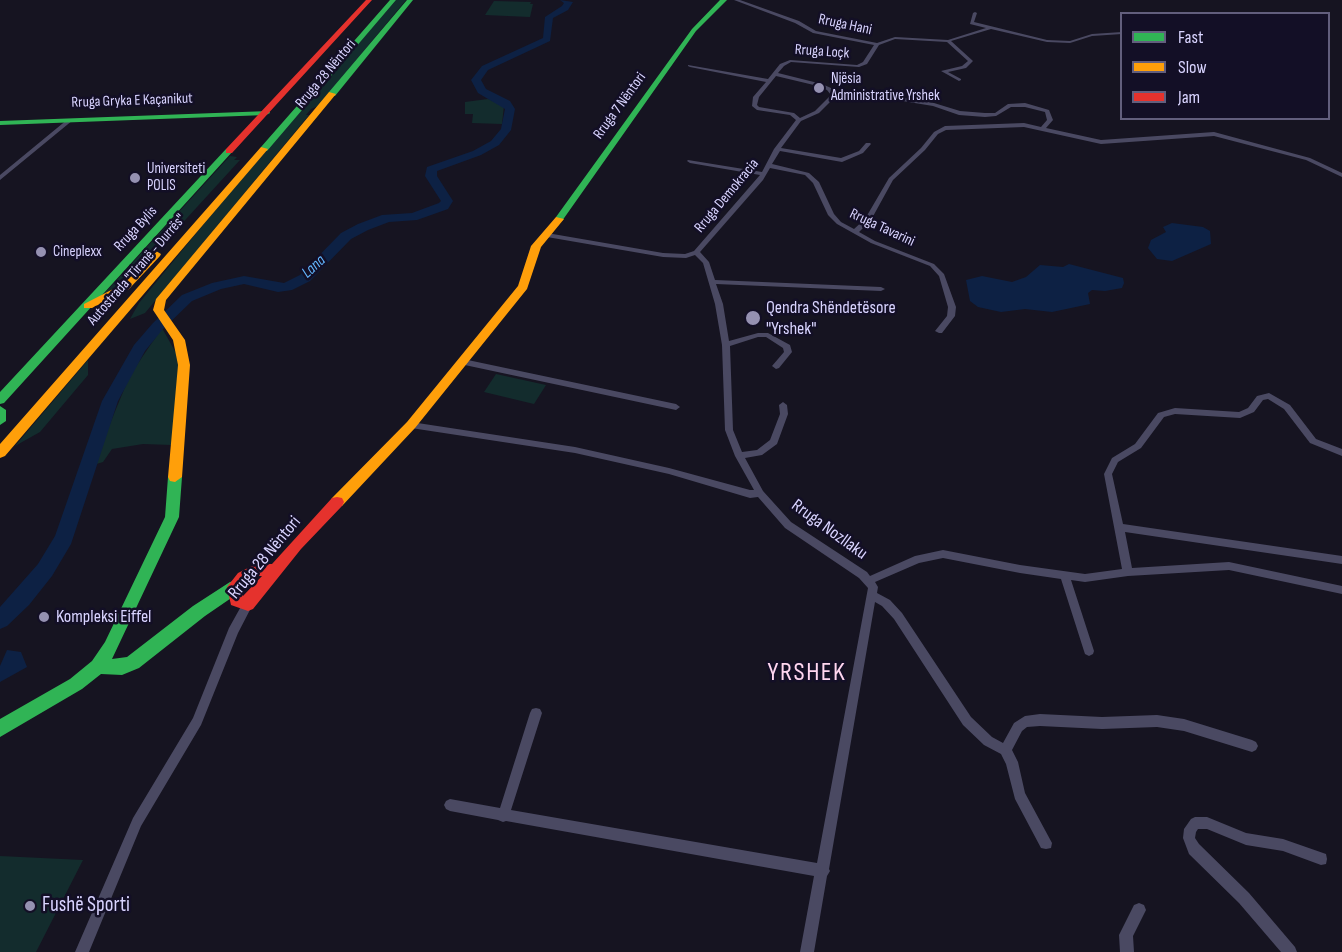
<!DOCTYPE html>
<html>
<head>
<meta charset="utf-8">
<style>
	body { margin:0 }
	#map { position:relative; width:1342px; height:952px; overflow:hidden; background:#161421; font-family:"Sofia Sans Condensed",sans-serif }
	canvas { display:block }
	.legend { position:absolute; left:1120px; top:12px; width:210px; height:108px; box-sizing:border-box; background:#130f26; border:2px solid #625e7d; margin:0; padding:8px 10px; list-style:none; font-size:18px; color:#d9d4ff }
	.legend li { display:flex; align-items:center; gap:12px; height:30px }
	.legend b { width:30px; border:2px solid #625e7d }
</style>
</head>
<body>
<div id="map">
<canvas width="1342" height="952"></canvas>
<ul class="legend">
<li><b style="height:8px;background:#30b455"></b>Fast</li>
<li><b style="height:8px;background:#ff9f0a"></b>Slow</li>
<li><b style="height:8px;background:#e5322d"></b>Jam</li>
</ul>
</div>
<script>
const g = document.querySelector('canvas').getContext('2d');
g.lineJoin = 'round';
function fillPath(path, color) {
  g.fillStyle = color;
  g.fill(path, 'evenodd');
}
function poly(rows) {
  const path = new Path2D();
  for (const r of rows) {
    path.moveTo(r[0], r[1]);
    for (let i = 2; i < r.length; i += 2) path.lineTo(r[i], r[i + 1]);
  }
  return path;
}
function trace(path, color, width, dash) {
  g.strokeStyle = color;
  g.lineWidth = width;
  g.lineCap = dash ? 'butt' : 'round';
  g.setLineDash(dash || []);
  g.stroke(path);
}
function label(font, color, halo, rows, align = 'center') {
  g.font = font + ' "Sofia Sans Condensed",sans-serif';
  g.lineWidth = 5;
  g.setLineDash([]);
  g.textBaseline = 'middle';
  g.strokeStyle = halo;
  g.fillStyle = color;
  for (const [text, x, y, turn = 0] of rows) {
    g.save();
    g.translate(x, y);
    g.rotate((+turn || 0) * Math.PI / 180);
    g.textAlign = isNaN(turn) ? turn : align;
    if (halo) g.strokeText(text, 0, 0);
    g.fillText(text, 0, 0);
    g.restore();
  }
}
fillPath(poly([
	[396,0,406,0,318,106,311,109,306,115,309,115,145,313,130,319,139,303,226,197],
	[494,1,531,2,530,4,533,4,530,17,485,15],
	[488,99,504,105,502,124,472,123,473,114,465,114,465,102],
	[230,156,237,157,234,160,240,160,134,276,101,297],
	[162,328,176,353,178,366,172,445,143,444,112,449,103,462,93,465,130,375],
	[88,360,88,375,40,432,15,446],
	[496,374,546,385,534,404,484,392],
	[0,856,83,860,36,952,0,952]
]), '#132c2d');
fillPath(poly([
	[1172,223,1203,227,1210,231,1211,244,1172,261,1157,259,1148,248,1151,240,1166,232,1163,227],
	[1069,264,1123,278,1124,283,1122,288,1105,291,1092,290,1088,293,1090,304,1052,312,1025,309,1001,312,978,307,970,301,966,280,982,276,1012,282,1026,277,1040,265,1063,267],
	[7,650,21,652,27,667,0,682,0,666]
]), '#0d2144');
fillPath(poly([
	[560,0,573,2,568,10,553,18,550,41,488,70,481,80,486,89,510,101,515,109,511,130,499,145,481,155,437,171,437,176,453,201,448,209,417,220,389,222,368,230,351,239,310,281,292,290,278,292,244,284,221,289,192,301,163,329,145,351,118,401,71,544,52,576,29,605,7,626,0,629,0,607,38,564,55,536,102,401,134,345,153,323,182,295,212,283,244,276,284,283,300,275,341,233,358,224,382,215,412,213,439,203,441,201,425,176,427,167,473,151,491,141,501,129,505,109,478,93,471,80,482,66,543,38,545,17,562,6,564,3,560,0]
]), '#0d2144');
fillPath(poly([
	[734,0,740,0,799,21,816,31,877,43,895,37,948,40,986,28,970,24,973,13,975,12,977,13,974,22,1047,40,1070,41,1092,34,1122,32,1122,34,1092,36,1070,43,1047,42,991,29,951,41,973,61,966,68,948,72,961,79,961,80,959,81,941,71,962,66,968,61,947,42,895,39,879,45,867,64,859,67,791,62,784,66,778,73,822,84,831,88,835,93,860,90,934,103,960,111,985,113,995,113,1008,104,1025,103,1049,110,1053,120,1046,128,1101,140,1214,132,1310,158,1342,173,1342,177,1306,160,1214,136,1101,144,1024,127,946,130,938,134,925,150,893,180,871,220,859,232,875,241,934,264,944,274,956,307,955,316,942,333,939,333,935,331,947,316,948,307,939,276,930,266,871,243,837,224,828,215,813,183,805,175,770,168,763,180,700,252,709,262,715,280,881,287,885,289,881,291,716,284,723,304,729,341,758,333,768,333,790,345,792,352,779,368,776,369,772,366,784,352,783,348,766,337,758,337,730,346,733,430,742,452,757,450,770,440,780,414,779,405,783,402,787,405,788,414,777,444,762,455,745,458,763,491,791,522,867,572,870,576,915,556,943,550,1020,565,1085,574,1122,569,1104,474,1112,458,1135,444,1158,413,1175,408,1239,412,1248,408,1257,396,1269,393,1290,405,1316,439,1342,449,1342,456,1310,443,1284,409,1268,399,1263,400,1254,412,1240,418,1175,414,1164,417,1141,448,1118,462,1112,474,1123,524,1342,556,1342,564,1125,532,1132,568,1229,562,1342,586,1342,594,1229,570,1128,576,1085,582,1071,580,1094,651,1093,654,1089,656,1085,654,1084,651,1061,579,1020,573,943,558,919,563,875,582,878,587,877,593,890,600,902,613,971,717,992,737,1003,743,1014,723,1025,716,1040,714,1102,717,1157,715,1184,719,1252,740,1256,742,1258,746,1256,750,1252,752,1184,731,1157,727,1102,729,1040,726,1027,727,1022,731,1012,750,1018,762,1025,793,1052,843,1051,848,1046,849,1041,848,1015,799,1006,764,1001,754,984,745,963,725,894,619,882,606,875,602,829,869,830,871,827,876,814,952,800,952,814,876,506,821,503,822,498,820,450,811,446,809,444,805,446,801,450,799,500,808,530,713,532,709,536,708,540,709,542,713,511,810,817,863,868,588,859,578,785,528,758,497,750,498,669,474,575,453,411,428,407,425,411,422,575,447,669,468,750,490,754,490,735,456,725,430,722,345,715,304,703,263,695,255,686,258,663,257,547,237,544,235,547,233,663,253,685,254,694,251,760,175,690,163,687,161,688,160,762,172,774,149,796,120,790,115,757,110,752,106,753,97,766,82,690,67,688,66,688,65,768,79,780,64,790,60,857,65,863,62,874,45,813,33,795,23,734,0],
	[776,76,818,86,827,90,831,95,815,111,800,118,794,113,759,107,757,105,759,97,776,76],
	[860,94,933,106,959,115,985,117,996,116,1011,107,1025,107,1045,112,1047,120,1041,127,1024,123,945,126,934,132,921,148,889,178,865,219,854,229,841,222,834,214,819,182,809,173,772,164,780,151,842,162,863,153,871,144,870,143,866,143,859,151,841,158,781,148,801,121,819,113,836,96,860,94],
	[68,119,73,120,0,180,0,175,68,119],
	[463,359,676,404,680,407,676,410,460,364,459,362,463,359],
	[248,600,252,601,253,604,238,633,201,725,141,826,89,952,75,952,133,818,193,718,229,628,244,601,248,600],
	[1195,817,1207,817,1246,833,1283,839,1326,854,1327,859,1326,864,1321,865,1283,851,1246,845,1207,829,1198,829,1196,832,1195,838,1199,844,1249,893,1295,947,1297,952,1281,952,1239,903,1189,854,1183,838,1184,829,1191,819,1195,817],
	[1139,903,1144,905,1146,910,1133,936,1134,952,1120,952,1119,935,1134,905,1139,903]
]), '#4a4962');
fillPath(poly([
	[390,0,396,0,267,151,261,151,261,147,390,0],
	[407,0,413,0,335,96,329,96,329,92,407,0],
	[720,0,727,0,696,31,562,221,556,221,556,217,692,29,720,0],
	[269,111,270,113,266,115,0,125,0,121,269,111],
	[226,149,233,151,4,403,0,404,0,392,226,149],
	[0,406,6,410,6,421,0,425,0,406],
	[175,472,182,477,179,517,112,659,127,657,193,606,230,582,235,581,240,582,243,587,240,592,205,616,139,668,122,675,101,674,82,689,0,737,0,719,70,679,92,661,105,642,165,517,168,477,175,472]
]), '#30b455');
fillPath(poly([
	[329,92,336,94,166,300,164,310,185,340,190,365,182,477,175,482,170,481,168,477,178,365,173,340,153,310,156,299,329,92],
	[261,147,268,149,5,456,0,458,0,444,261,147],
	[556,217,564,219,541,247,527,289,415,428,342,506,332,506,330,502,332,498,407,422,518,286,531,246,556,217],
	[156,251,161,254,160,256,129,289,92,308,84,308,84,304,121,285,152,252,156,251]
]), '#ff9f0a');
fillPath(poly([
	[366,0,372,0,232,153,226,153,226,149,366,0],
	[337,497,342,498,344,502,342,506,301,549,253,609,248,611,231,605,227,587,238,573,256,564,272,564,332,498,337,497],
	[258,576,262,576,243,596,243,589,248,581,258,576]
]), '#e5322d');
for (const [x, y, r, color] of [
	[819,88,6,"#9591b1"],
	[135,178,6,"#9591b1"],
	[41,252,6,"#9591b1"],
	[753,318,8,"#9591b1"],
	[44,617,6,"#9591b1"],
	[30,906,6,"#9591b1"]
]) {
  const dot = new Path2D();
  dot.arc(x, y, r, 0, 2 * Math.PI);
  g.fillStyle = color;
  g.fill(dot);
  trace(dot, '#130f26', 2);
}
label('15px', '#d9d4ff', '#130f26', [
	["Rruga Hani",845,25,12],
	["Rruga Loçk",822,52,4],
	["Rruga 28 Nëntori",326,74,-50],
	["Rruga Gryka E Kaçanikut",132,101,-2],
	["Rruga 7 Nëntori",620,106,-54],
	["Rruga Demokracia",727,196,-50],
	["Rruga Tavarini",882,228,25],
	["Rruga Bylis",136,229,-47],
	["Autostrada \"Tiranë - Durrës\"",137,270,-49]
]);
label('15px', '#d9d4ff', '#130f26', [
	["Njësia",831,79],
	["Administrative Yrshek",831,96],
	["Universiteti",147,169],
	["POLIS",147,186],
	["Cineplexx",53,252]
], 'left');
label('italic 16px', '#62b6ff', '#130f26', [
	["Lana",314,267,-42]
]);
label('18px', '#d9d4ff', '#130f26', [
	["Qendra Shëndetësore",766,308],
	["\"Yrshek\"",766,329],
	["Kompleksi Eiffel",56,617]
], 'left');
label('18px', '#d9d4ff', '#130f26', [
	["Rruga Nozllaku",829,530,36],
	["Rruga 28 Nëntori",265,558,-50]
]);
label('21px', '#d9d4ff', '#130f26', [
	["Fushë Sporti",42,906]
], 'left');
g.letterSpacing = '1.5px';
label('26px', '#ffd6f0', '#130f26', [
	["YRSHEK",807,673]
]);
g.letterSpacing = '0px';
</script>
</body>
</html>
